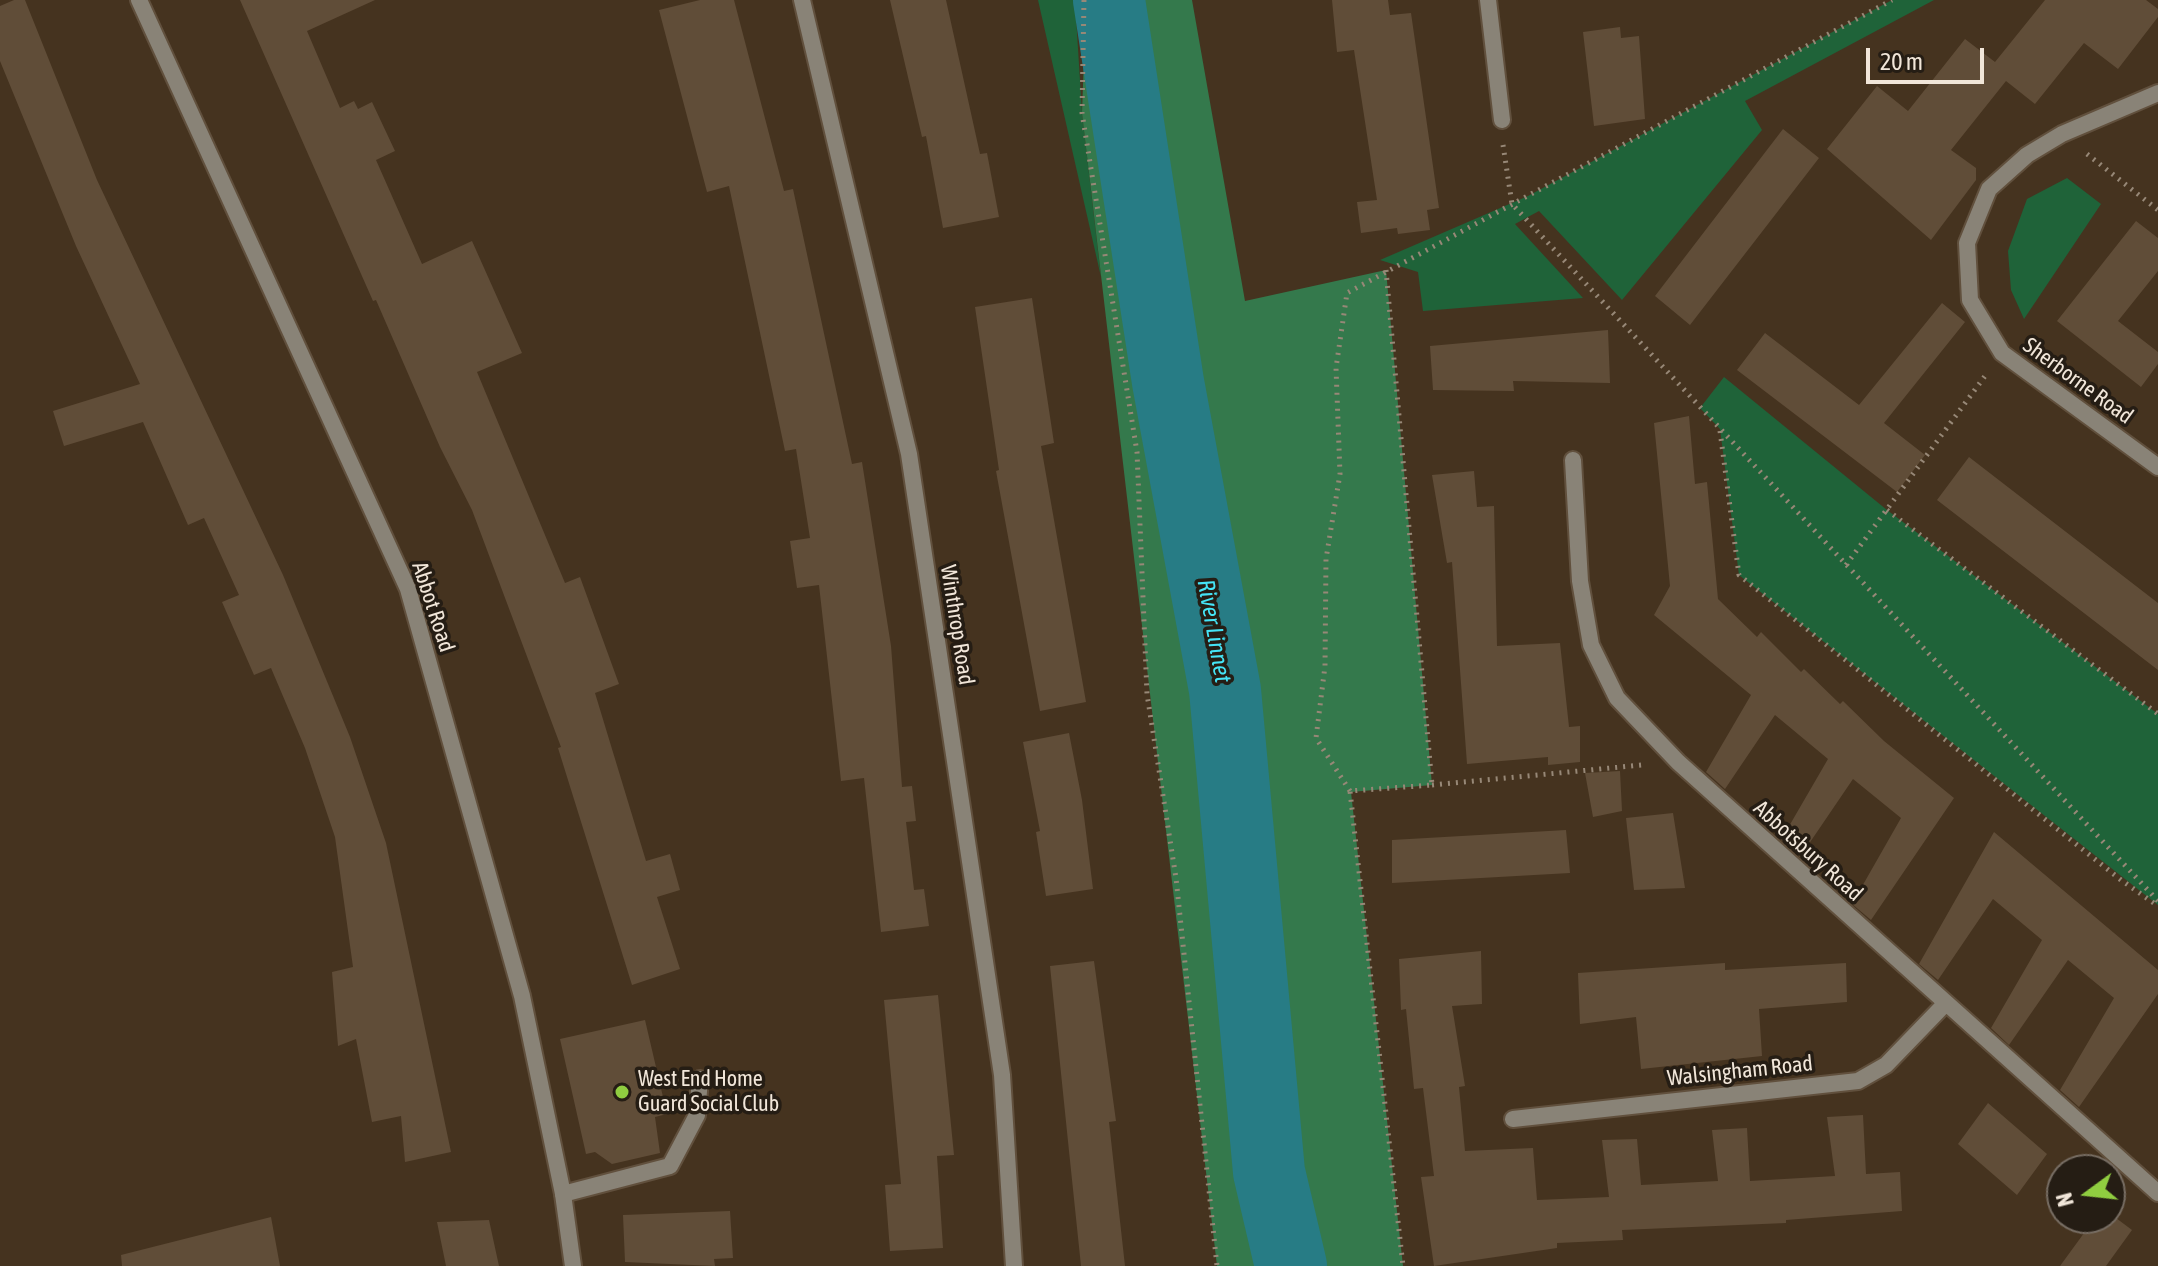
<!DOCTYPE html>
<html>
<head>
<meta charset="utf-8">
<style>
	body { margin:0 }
	#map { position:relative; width:2158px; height:1266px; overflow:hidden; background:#45331f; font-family:"Asap Condensed",sans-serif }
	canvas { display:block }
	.north { position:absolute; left:2046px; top:1154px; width:80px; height:80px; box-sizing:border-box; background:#251d14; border:2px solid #776d63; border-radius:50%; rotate:255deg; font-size:22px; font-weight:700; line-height:32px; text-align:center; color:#f1e6d9 }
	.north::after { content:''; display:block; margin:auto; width:28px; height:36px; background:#90cd40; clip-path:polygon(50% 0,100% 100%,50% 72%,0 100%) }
	.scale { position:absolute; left:1866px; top:48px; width:118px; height:36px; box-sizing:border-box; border:4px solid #f1e6d9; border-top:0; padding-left:10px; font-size:24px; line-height:28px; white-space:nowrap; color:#f1e6d9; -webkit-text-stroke:6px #251d14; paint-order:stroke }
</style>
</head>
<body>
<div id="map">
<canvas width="2158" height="1266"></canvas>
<div class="north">N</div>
<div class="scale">20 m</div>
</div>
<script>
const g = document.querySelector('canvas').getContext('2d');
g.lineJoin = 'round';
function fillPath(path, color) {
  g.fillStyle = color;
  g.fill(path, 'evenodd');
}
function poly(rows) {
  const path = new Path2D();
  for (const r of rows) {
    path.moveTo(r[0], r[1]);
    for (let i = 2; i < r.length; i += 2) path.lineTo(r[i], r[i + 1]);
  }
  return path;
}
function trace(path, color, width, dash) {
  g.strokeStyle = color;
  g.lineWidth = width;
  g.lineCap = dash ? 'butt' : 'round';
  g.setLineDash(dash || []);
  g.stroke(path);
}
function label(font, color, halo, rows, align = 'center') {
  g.font = font + ' "Asap Condensed",sans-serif';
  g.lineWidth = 7;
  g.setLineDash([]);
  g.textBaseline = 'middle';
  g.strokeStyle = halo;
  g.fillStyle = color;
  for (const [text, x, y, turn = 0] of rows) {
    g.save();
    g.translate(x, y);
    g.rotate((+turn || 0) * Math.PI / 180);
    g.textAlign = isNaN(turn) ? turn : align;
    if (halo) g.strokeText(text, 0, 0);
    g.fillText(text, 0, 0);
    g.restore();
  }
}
fillPath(poly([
	[1038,0,1075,0,1082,113,1101,277],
	[1892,0,1934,0,1745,101,1762,130,1622,300,1539,211,1515,224,1583,298,1423,311,1418,272,1380,260,1528,196],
	[2067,178,2101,204,2024,319,2011,290,2008,251,2027,199],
	[1724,377,1887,510,2158,714,2158,905,1739,575,1720,429,1700,408]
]), '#1f6339');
fillPath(poly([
	[1086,0,1192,0,1245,301,1386,270,1432,785,1351,792,1403,1266,1217,1266,1082,113]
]), '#34794c');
trace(poly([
	[1109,0,1168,382,1225,690,1269,1172,1291,1266]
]), '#277c85', 72);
fillPath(poly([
	[14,0,25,0,97,180,283,575,350,737,386,843,451,1152,405,1162,401,1116,372,1122,356,1039,338,1046,332,972,353,967,335,837,305,748,271,668,254,675,222,602,239,595,204,518,188,525,143,422,64,446,53,411,140,384,76,246,0,61,0,6],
	[240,0,375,0,307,31,340,108,354,101,358,109,372,102,395,151,376,160,422,264,472,241,522,353,477,372,565,583,580,577,619,684,595,693,646,861,670,854,680,890,657,897,680,969,632,985,558,748,561,747,472,510,440,447,376,300,373,301],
	[700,0,734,0,784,191,793,189,852,464,862,462,891,646,902,787,912,786,916,821,906,822,914,890,924,889,929,926,881,932,864,778,841,781,819,585,797,588,790,541,810,538,796,449,785,451,729,186,707,192,659,10],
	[890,0,946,0,980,154,987,153,999,217,943,228,926,136,922,137],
	[1332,0,1388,0,1390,15,1411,13,1439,208,1427,210,1430,230,1398,234,1397,228,1361,233,1357,202,1377,200,1354,50,1337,52],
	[2045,0,2146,0,2158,9,2158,17,2118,69,2084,43,2035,104,2006,81,1951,150,1976,168,1976,180,1931,240,1827,149,1877,86,1908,111,1965,39,1995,62],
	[1620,27,1621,38,1639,36,1645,119,1594,126,1583,32],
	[1783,129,1819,158,1690,325,1655,296],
	[2136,221,2158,238,2158,271,2118,321,2158,352,2158,364,2141,387,2057,321],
	[1032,298,1054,443,1041,446,1086,702,1040,711,996,471,999,470,975,307],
	[1942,303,1965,322,1884,423,1925,455,1897,492,1737,370,1765,333,1859,405],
	[1608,330,1610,383,1513,381,1514,391,1433,390,1430,346],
	[1689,416,1695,484,1707,482,1718,599,1757,637,1761,632,1801,672,1804,669,1840,704,1843,701,1884,741,1954,798,1871,920,1852,904,1901,818,1853,779,1800,857,1781,840,1828,759,1775,715,1725,789,1706,772,1751,695,1654,615,1670,586,1654,423],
	[1969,457,2158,603,2158,670,1937,500],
	[1474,471,1477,507,1494,506,1497,646,1560,643,1569,727,1580,726,1580,762,1548,765,1548,757,1467,764,1452,562,1447,563,1432,475],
	[1069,733,1082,800,1093,889,1046,896,1036,832,1040,831,1023,742],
	[1620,771,1622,811,1593,817,1585,773],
	[1673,813,1685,888,1634,890,1626,818],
	[1566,830,1570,873,1392,883,1392,840],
	[1994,832,2158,970,2158,994,2079,1107,2060,1090,2114,998,2068,960,2009,1045,1991,1028,2042,940,1993,899,1938,980,1919,964],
	[1481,951,1482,1004,1452,1006,1465,1086,1459,1087,1465,1151,1533,1148,1537,1200,1609,1197,1602,1140,1637,1139,1641,1185,1718,1181,1712,1130,1747,1128,1750,1181,1835,1176,1827,1117,1863,1115,1866,1174,1900,1172,1902,1211,1786,1220,1786,1223,1622,1230,1623,1240,1557,1243,1557,1248,1434,1266,1421,1177,1434,1176,1423,1088,1414,1089,1406,1009,1401,1010,1399,959],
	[1094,961,1116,1121,1109,1122,1125,1266,1081,1266,1069,1151,1050,966],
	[1725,963,1725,970,1846,963,1847,1002,1759,1009,1762,1056,1641,1069,1636,1017,1580,1024,1578,973],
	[938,995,954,1155,937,1156,943,1248,890,1251,885,1185,901,1184,884,1000],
	[645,1020,667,1114,655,1117,660,1153,612,1164,595,1152,586,1154,560,1039],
	[1988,1103,2047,1154,2017,1195,1958,1144],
	[730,1211,733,1258,714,1259,715,1266,625,1262,623,1215],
	[271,1217,280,1266,122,1266,121,1255],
	[2095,1218,2116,1218,2132,1230,2106,1266,2060,1266],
	[489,1220,499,1266,446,1266,437,1222]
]), '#604d38');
const service = poly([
	[563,1194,670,1166,697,1115,700,1079]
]);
const minor = poly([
	[139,0,408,589,522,996,563,1194,573,1266],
	[802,0,909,454,1002,1075,1014,1266],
	[1488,0,1502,120],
	[2158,93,2062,134,2027,155,1989,189,1967,243,1970,300,2002,353,2158,467],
	[1573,460,1580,581,1591,645,1617,698,1678,762,2158,1193],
	[1513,1119,1858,1081,1886,1065,1944,1005]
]);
trace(service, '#61503d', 20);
trace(minor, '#61503d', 20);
trace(poly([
	[1084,0,1082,113,1137,452,1147,694,1176,878,1217,1266],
	[1503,145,1512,204,2158,901],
	[2087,154,2158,210],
	[1386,270,1432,785,1350,791,1403,1266],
	[1720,431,1739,575,2121,880,2158,906],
	[1887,510,2158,714],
	[1846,565,1985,376],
	[1432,785,1642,765],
	[1350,791,1316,738,1325,666,1326,559,1340,474,1336,368,1347,293,1892,0]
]), '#978877', 5, [2, 6]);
trace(service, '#898377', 16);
trace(minor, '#898377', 16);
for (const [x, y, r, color] of [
	[622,1092,8,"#90cd40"]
]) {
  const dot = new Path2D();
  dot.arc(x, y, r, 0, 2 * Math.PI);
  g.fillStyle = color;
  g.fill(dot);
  trace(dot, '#251d14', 3);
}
label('22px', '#f1e6d9', '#251d14', [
	["Sherborne Road",2078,381,36],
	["Abbot Road",433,607,72],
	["Winthrop Road",957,625,81],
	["Abbotsbury Road",1808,851,42],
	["Walsingham Road",1740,1071,-6]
]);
label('22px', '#f1e6d9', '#251d14', [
	["West End Home",638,1079],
	["Guard Social Club",638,1104]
], 'left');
label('italic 24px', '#45e4f6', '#251d14', [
	["River Linnet",1214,631,80]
]);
</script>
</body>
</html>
